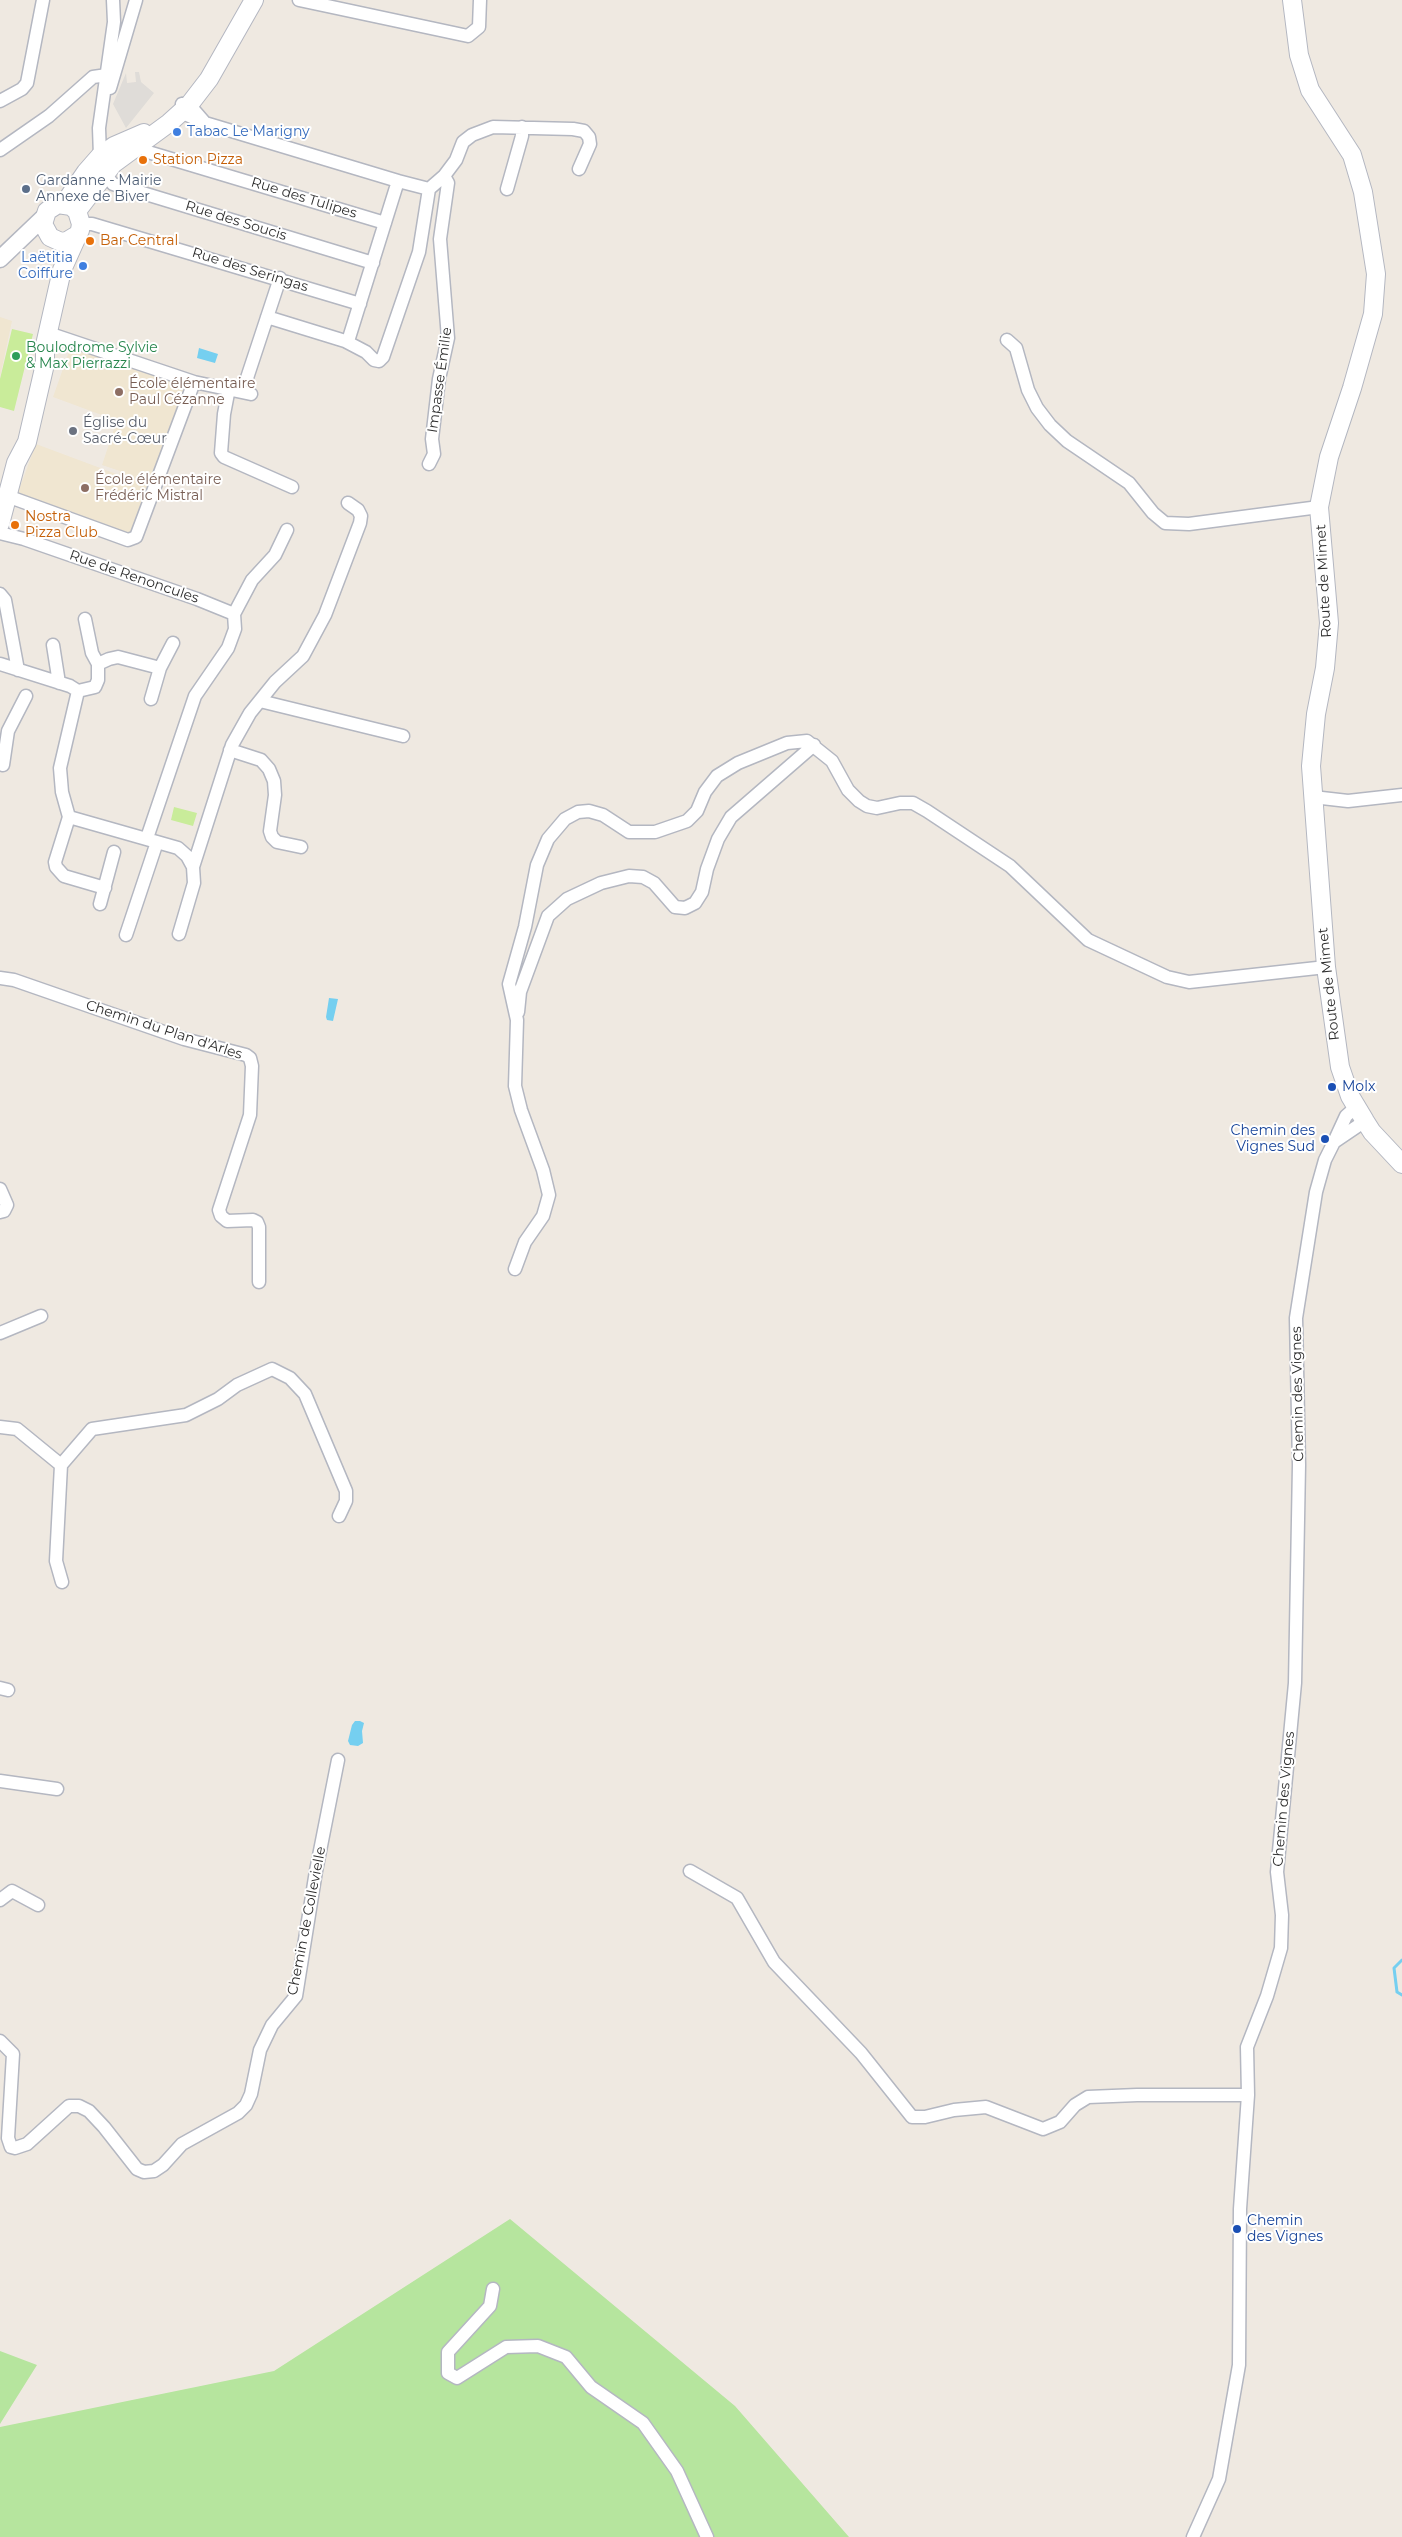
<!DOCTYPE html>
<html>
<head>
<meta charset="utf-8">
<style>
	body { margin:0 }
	canvas { display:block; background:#efe9e1 }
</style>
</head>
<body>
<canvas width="1402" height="2537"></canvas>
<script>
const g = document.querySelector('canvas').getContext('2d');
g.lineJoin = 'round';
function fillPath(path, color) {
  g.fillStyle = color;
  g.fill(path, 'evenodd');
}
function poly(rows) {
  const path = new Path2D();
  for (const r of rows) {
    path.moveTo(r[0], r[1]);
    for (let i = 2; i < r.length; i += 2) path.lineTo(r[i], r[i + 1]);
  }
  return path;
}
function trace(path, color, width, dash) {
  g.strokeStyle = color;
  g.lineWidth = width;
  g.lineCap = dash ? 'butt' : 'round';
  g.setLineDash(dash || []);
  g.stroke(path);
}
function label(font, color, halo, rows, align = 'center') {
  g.font = font + ' Montserrat,sans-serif';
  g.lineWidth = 4;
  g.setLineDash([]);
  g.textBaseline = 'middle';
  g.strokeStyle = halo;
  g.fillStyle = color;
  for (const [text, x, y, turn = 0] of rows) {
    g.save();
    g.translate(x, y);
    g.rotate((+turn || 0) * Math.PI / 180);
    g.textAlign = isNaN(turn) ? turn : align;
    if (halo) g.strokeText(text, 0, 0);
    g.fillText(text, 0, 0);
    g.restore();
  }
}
fillPath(poly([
	[0,317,12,321,0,377],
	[71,346,125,366,158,371,156,376,186,387,132,536,17,495,36,444,119,475,120,471,102,465,116,423,137,430,137,428,53,397]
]), '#f0e6d1');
fillPath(poly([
	[510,2219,735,2406,849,2537,0,2537,0,2427,274,2371],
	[0,2351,37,2365,0,2424]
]), '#b6e59e');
fillPath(poly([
	[12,329,33,334,14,411,0,407,0,379],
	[174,807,197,813,193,826,171,820]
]), '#c9ec9a');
fillPath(poly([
	[135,72,139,72,141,82,154,93,126,128,113,104,126,73,127,83,136,82]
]), '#dfdcd8');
fillPath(poly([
	[199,348,218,354,215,363,197,358],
	[329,998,338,999,333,1021,327,1020,326,1017],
	[360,1721,364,1723,362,1731,363,1743,358,1746,350,1745,348,1741,352,1725,355,1721]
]), '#75cff0');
trace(poly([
	[1402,1960,1394,1968,1397,1992,1402,1995]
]), '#75cff0', 3);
const minor = poly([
	[299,0,468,36,479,27,480,0],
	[110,88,136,0],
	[0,101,22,89,27,83,43,0],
	[182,104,192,108,205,123,185,114,182,104],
	[205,123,398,181,349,338,345,341],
	[140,145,148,152,385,223],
	[0,150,49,116,93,77,107,75],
	[100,156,99,128,114,22,113,0],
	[107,170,109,179,113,184,373,263],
	[398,181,429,189,444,176,456,160,463,142,472,135,493,127,573,129,584,131,589,137,590,144,579,169],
	[507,189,522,136,522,127],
	[81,224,92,224,360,304],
	[267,317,345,341,366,352,374,360,379,361,383,357,419,252,429,189],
	[1007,340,1016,348,1028,390,1037,408,1050,425,1067,441,1129,483,1153,513,1165,523,1189,524,1319,507],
	[247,378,280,278],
	[194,382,251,394],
	[229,388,224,414,221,453,224,457,292,487],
	[429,464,434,454,432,439,439,379,448,338,440,239,448,183,444,176],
	[7,496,128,540,136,537,194,382,48,333],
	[0,533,24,539,197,599,234,614,235,629,228,648,195,696,147,838],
	[0,594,5,600,18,670],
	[234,614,252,580,275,555,287,530],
	[85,619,92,653,98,664],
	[53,645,59,683],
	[0,664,70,686,78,691,60,768,62,792,69,817,178,848,187,856,193,867,194,883,179,934],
	[78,691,95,687,98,680,98,664,109,659,118,657,160,668,173,643],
	[151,699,160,668],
	[260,701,403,736],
	[230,750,261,760,269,769,274,781,275,795,270,831,272,837,277,842,301,847],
	[3,765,8,731,26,696],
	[1313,797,1348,801,1402,795],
	[69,817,55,862,56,867,64,876,105,888],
	[193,867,232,745,250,713,275,682,303,656,325,615,360,523,361,516,358,510,348,503],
	[100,904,114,852],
	[126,935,157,842],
	[0,978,14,980,184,1039,246,1055,250,1058,252,1066,250,1115,219,1210,221,1216,227,1221,253,1220,257,1222,259,1227,259,1282],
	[518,1012,520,992,548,916,567,899,601,883,629,876,643,877,654,883,675,907,685,908,695,903,702,892,707,869,718,839,731,817,814,745],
	[1356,1107,1346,1116,1334,1142,1365,1121],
	[0,1189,7,1205,4,1211,0,1212],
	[515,1269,525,1242,543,1216,549,1195,543,1170,521,1110,515,1086,517,1020,509,984,525,927,537,865,548,839,565,819,578,812,589,811,603,815,629,832,655,832,687,821,697,811,705,792,717,776,738,763,787,743,807,741,832,761,848,790,859,801,867,806,877,808,900,803,913,803,927,811,1010,866,1088,940,1167,977,1189,982,1326,967],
	[0,1333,41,1316],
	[0,1427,17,1429,61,1465,56,1561,62,1582],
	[61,1465,92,1429,186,1415,218,1399,237,1385,272,1369,290,1378,305,1394,346,1491,346,1501,339,1516],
	[0,1688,8,1690],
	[0,1781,57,1789],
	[690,1871,737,1898,774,1962,861,2053,912,2117,925,2117,954,2110,986,2107,1043,2129,1060,2122,1075,2105,1088,2097,1137,2095,1248,2095],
	[0,1900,12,1891,38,1905],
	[0,2041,13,2054,8,2138,11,2147,15,2148,27,2144,69,2106,79,2106,89,2111,104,2127,137,2169,144,2172,154,2171,163,2165,182,2144,238,2113,246,2105,251,2094,260,2050,272,2025,296,1996,316,1871,338,1760],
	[493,2289,490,2306,448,2352,448,2373,457,2378,506,2347,538,2346,566,2357,591,2387,643,2423,677,2471,707,2537],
	[1193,2537,1219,2479,1239,2365,1240,2209,1248,2095,1247,2047,1267,1996,1281,1948,1282,1915,1277,1872,1295,1683,1299,1465,1296,1318,1316,1192,1325,1160,1334,1142]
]);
const tertiary = poly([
	[0,259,44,217]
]);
const secondary = poly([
	[1292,0,1299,55,1310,90,1352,155,1363,192,1376,274,1373,314,1352,388,1329,457,1319,507,1329,623,1325,668,1316,714,1311,766,1326,967,1340,1067,1350,1096,1365,1121,1372,1132,1402,1164],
	[64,204,86,172,100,156,114,146,144,133],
	[77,211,113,164,169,123,189,105,209,79,254,0],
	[0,524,16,463,27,442,45,364,45,345,62,270,80,230,81,224,77,211,71,206,58,204,47,211,43,224,50,237,61,242,67,241,77,235]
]);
trace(minor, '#b4b7c1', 15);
trace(tertiary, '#b4b7c1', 19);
trace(secondary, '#b4b7c1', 20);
trace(minor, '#fff', 12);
trace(tertiary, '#fff', 16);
trace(secondary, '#fff', 18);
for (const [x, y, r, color] of [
	[177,132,5,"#3f7fe0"],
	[143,160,5,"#e8710a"],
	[26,189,5,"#5c6f8a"],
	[90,241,5,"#e8710a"],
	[83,266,5,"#3f7fe0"],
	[16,356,5,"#2e9e5b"],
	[119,392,5,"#8d6e63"],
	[73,431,5,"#6b7280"],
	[85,488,5,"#8d6e63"],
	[15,525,5,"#e8710a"],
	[1332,1087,5,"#1a4fb4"],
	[1325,1139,5,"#1a4fb4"],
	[1237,2229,5,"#1a4fb4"]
]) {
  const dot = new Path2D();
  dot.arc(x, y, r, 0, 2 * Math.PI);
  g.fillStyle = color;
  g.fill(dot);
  trace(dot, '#fff', 2);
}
label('14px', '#366cbe', '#fff', [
	["Tabac Le Marigny",187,132],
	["Laëtitia",73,258,"right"],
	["Coiffure",73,274,"right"]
], 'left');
label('14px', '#c56008', '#fff', [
	["Station Pizza",153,160],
	["Bar Central",100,241],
	["Nostra",25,517],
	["Pizza Club",25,533]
], 'left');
label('14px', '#4e5e75', '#fff', [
	["Gardanne - Mairie",36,181],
	["Annexe de Biver",36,197]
], 'left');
label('14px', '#2e2e2e', '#fff', [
	["Rue des Tulipes",304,198,17],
	["Rue des Soucis",236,221,17],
	["Rue des Seringas",250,270,17],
	["Impasse Émilie",440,380,-82],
	["Rue de Renoncules",134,577,19],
	["Route de Mimet",1324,581,-93],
	["Route de Mimet",1329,984,-96],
	["Chemin du Plan d'Arles",164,1030,18],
	["Chemin des Vignes",1298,1394,-91],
	["Chemin des Vignes",1284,1799,-85],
	["Chemin de Collevielle",307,1921,-79]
]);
label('14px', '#27864d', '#fff', [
	["Boulodrome Sylvie",26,348],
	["& Max Pierrazzi",26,364]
], 'left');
label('14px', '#785e54', '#fff', [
	["École élémentaire",129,384],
	["Paul Cézanne",129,400],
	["École élémentaire",95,480],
	["Frédéric Mistral",95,496]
], 'left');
label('14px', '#5b616d', '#fff', [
	["Église du",83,423],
	["Sacré-Cœur",83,439]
], 'left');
label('14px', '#164399', '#fff', [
	["Molx",1342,1087],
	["Chemin des",1315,1131,"right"],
	["Vignes Sud",1315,1147,"right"],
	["Chemin",1247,2221],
	["des Vignes",1247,2237]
], 'left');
</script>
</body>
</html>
